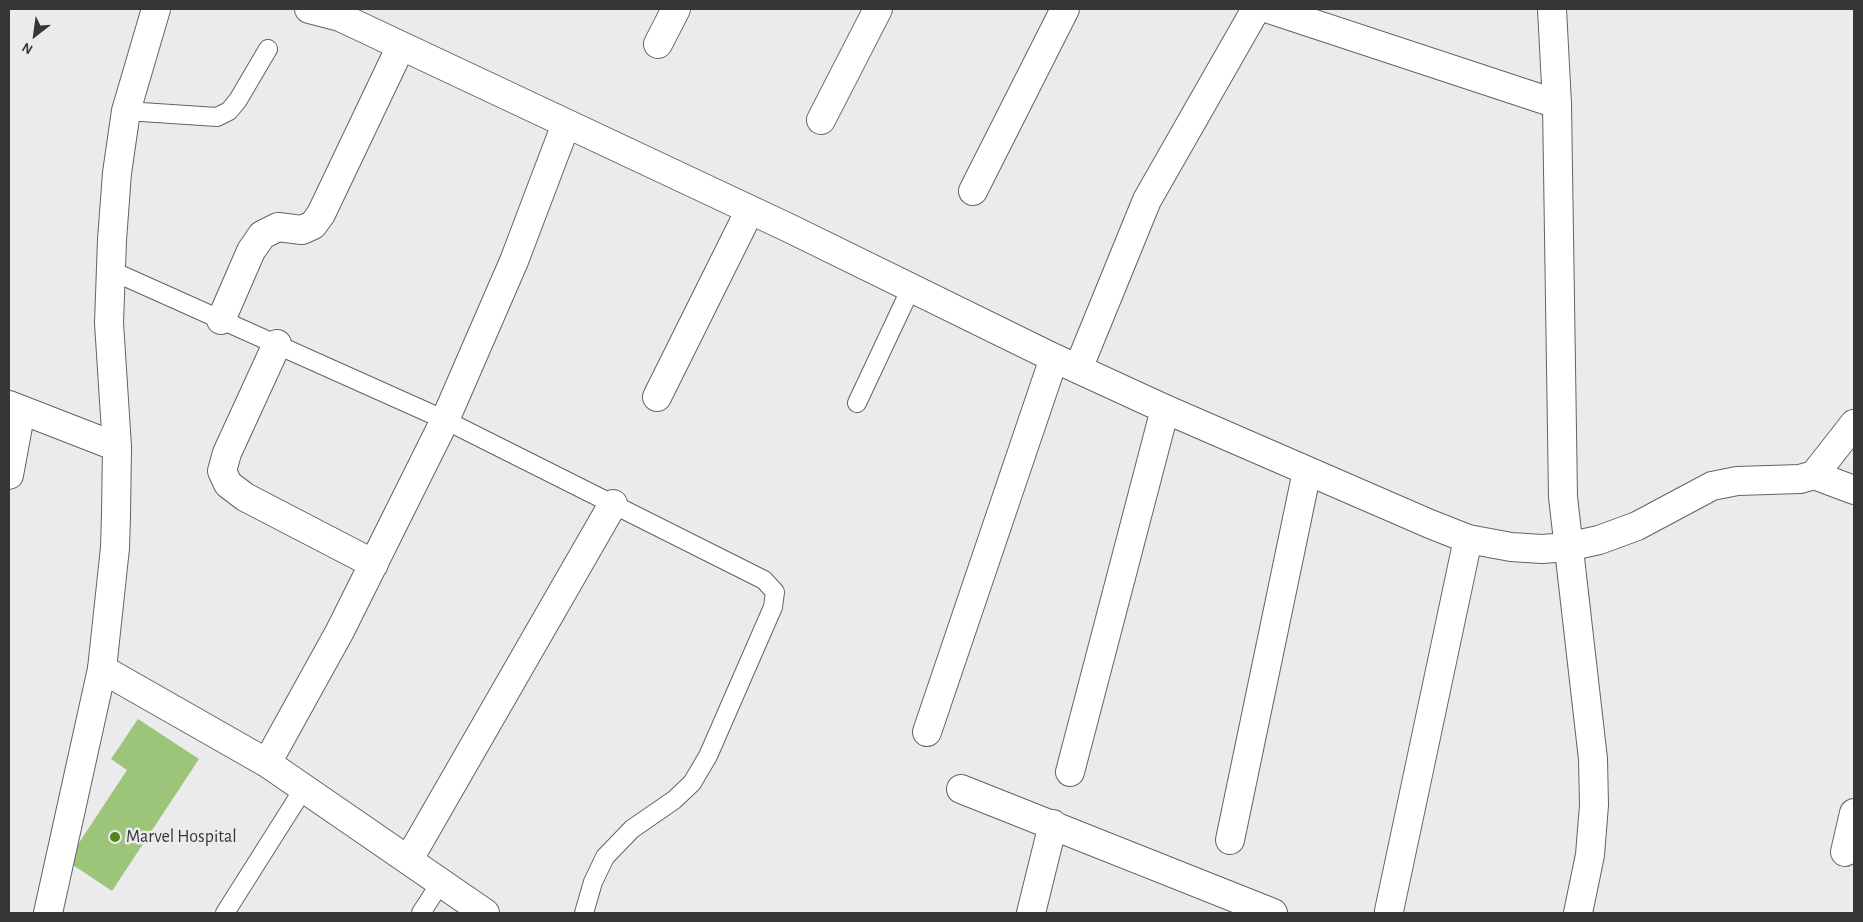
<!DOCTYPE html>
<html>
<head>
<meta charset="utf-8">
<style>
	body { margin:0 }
	#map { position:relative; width:1863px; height:922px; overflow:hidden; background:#ebebee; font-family:"Alegreya Sans",sans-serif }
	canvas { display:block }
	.frame { position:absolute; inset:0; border:10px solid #363637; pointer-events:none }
	.north { position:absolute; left:10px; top:10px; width:50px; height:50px; -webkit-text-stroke:4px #ebebee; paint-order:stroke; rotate:210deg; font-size:14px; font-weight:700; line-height:20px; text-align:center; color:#363637 }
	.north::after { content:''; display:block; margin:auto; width:18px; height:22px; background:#363637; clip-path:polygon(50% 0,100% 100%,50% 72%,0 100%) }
</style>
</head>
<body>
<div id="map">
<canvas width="1863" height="922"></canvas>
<div class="frame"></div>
<div class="north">N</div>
</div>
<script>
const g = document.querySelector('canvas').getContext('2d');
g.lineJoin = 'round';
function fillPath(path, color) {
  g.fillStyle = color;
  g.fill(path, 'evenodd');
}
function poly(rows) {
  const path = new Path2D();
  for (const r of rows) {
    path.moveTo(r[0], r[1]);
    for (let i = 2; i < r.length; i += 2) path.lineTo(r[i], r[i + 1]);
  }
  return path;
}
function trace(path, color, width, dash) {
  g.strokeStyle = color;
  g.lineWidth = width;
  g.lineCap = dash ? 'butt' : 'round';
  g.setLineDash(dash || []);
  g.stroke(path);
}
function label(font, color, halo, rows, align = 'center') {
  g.font = font + ' "Alegreya Sans",sans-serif';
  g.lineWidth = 5;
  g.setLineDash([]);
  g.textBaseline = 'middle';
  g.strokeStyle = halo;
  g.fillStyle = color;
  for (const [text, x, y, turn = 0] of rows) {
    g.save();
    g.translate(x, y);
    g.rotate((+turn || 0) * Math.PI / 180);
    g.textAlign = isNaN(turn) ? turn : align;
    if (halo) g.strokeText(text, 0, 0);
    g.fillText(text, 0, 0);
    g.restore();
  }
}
fillPath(poly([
	[138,719,199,759,112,891,67,861,127,770,111,759]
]), '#9cc57a');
const lane = poly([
	[126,111,217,117,229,111,238,100,268,49],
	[110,270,445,420,764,580,775,592,773,607,708,756,692,783,674,800,632,829,605,857,593,882,584,913],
	[857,403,911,288],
	[225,913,304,788],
	[421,913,441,882]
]);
const street = poly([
	[309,9,340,17,791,229,1054,358,1165,409,1430,524,1468,539,1511,547,1542,549,1567,547,1599,540,1637,526,1712,486,1737,481,1800,479,1814,475,1854,424],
	[1269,9,1557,104],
	[1552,9,1557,104,1563,497,1593,759,1594,805,1590,855,1578,913],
	[658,44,676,9],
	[821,120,878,9],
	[973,191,1065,9],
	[221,320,251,251,262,235,278,227,302,230,313,225,321,214,401,46],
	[277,344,227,453,222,471,228,484,245,497,374,564],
	[1078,369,1147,200,1256,9],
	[657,397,750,210],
	[9,405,117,447],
	[9,475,21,410],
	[1814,475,1854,490],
	[102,669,267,763,485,913],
	[927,732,1054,358],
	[267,763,340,631,445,420,514,261,566,124],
	[1070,772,1165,409],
	[961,789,1273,913],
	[1230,840,1307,471],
	[1845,852,1854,813],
	[409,859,613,504],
	[1389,911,1468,539],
	[1031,913,1053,824]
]);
const secondary = poly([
	[48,913,102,669,115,548,116,515,117,447,109,323,112,240,117,173,126,111,156,9]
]);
trace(lane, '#636366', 20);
trace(street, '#636366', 30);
trace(secondary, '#636366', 30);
trace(lane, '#fff', 18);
trace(street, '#fff', 28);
trace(secondary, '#fff', 28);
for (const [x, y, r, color] of [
	[115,837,6,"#528316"]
]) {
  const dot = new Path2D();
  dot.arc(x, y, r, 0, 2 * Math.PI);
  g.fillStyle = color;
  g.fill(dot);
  trace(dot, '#ebebee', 2);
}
label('18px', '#363637', '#ebebee', [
	["Marvel Hospital",126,837]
], 'left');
</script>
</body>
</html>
